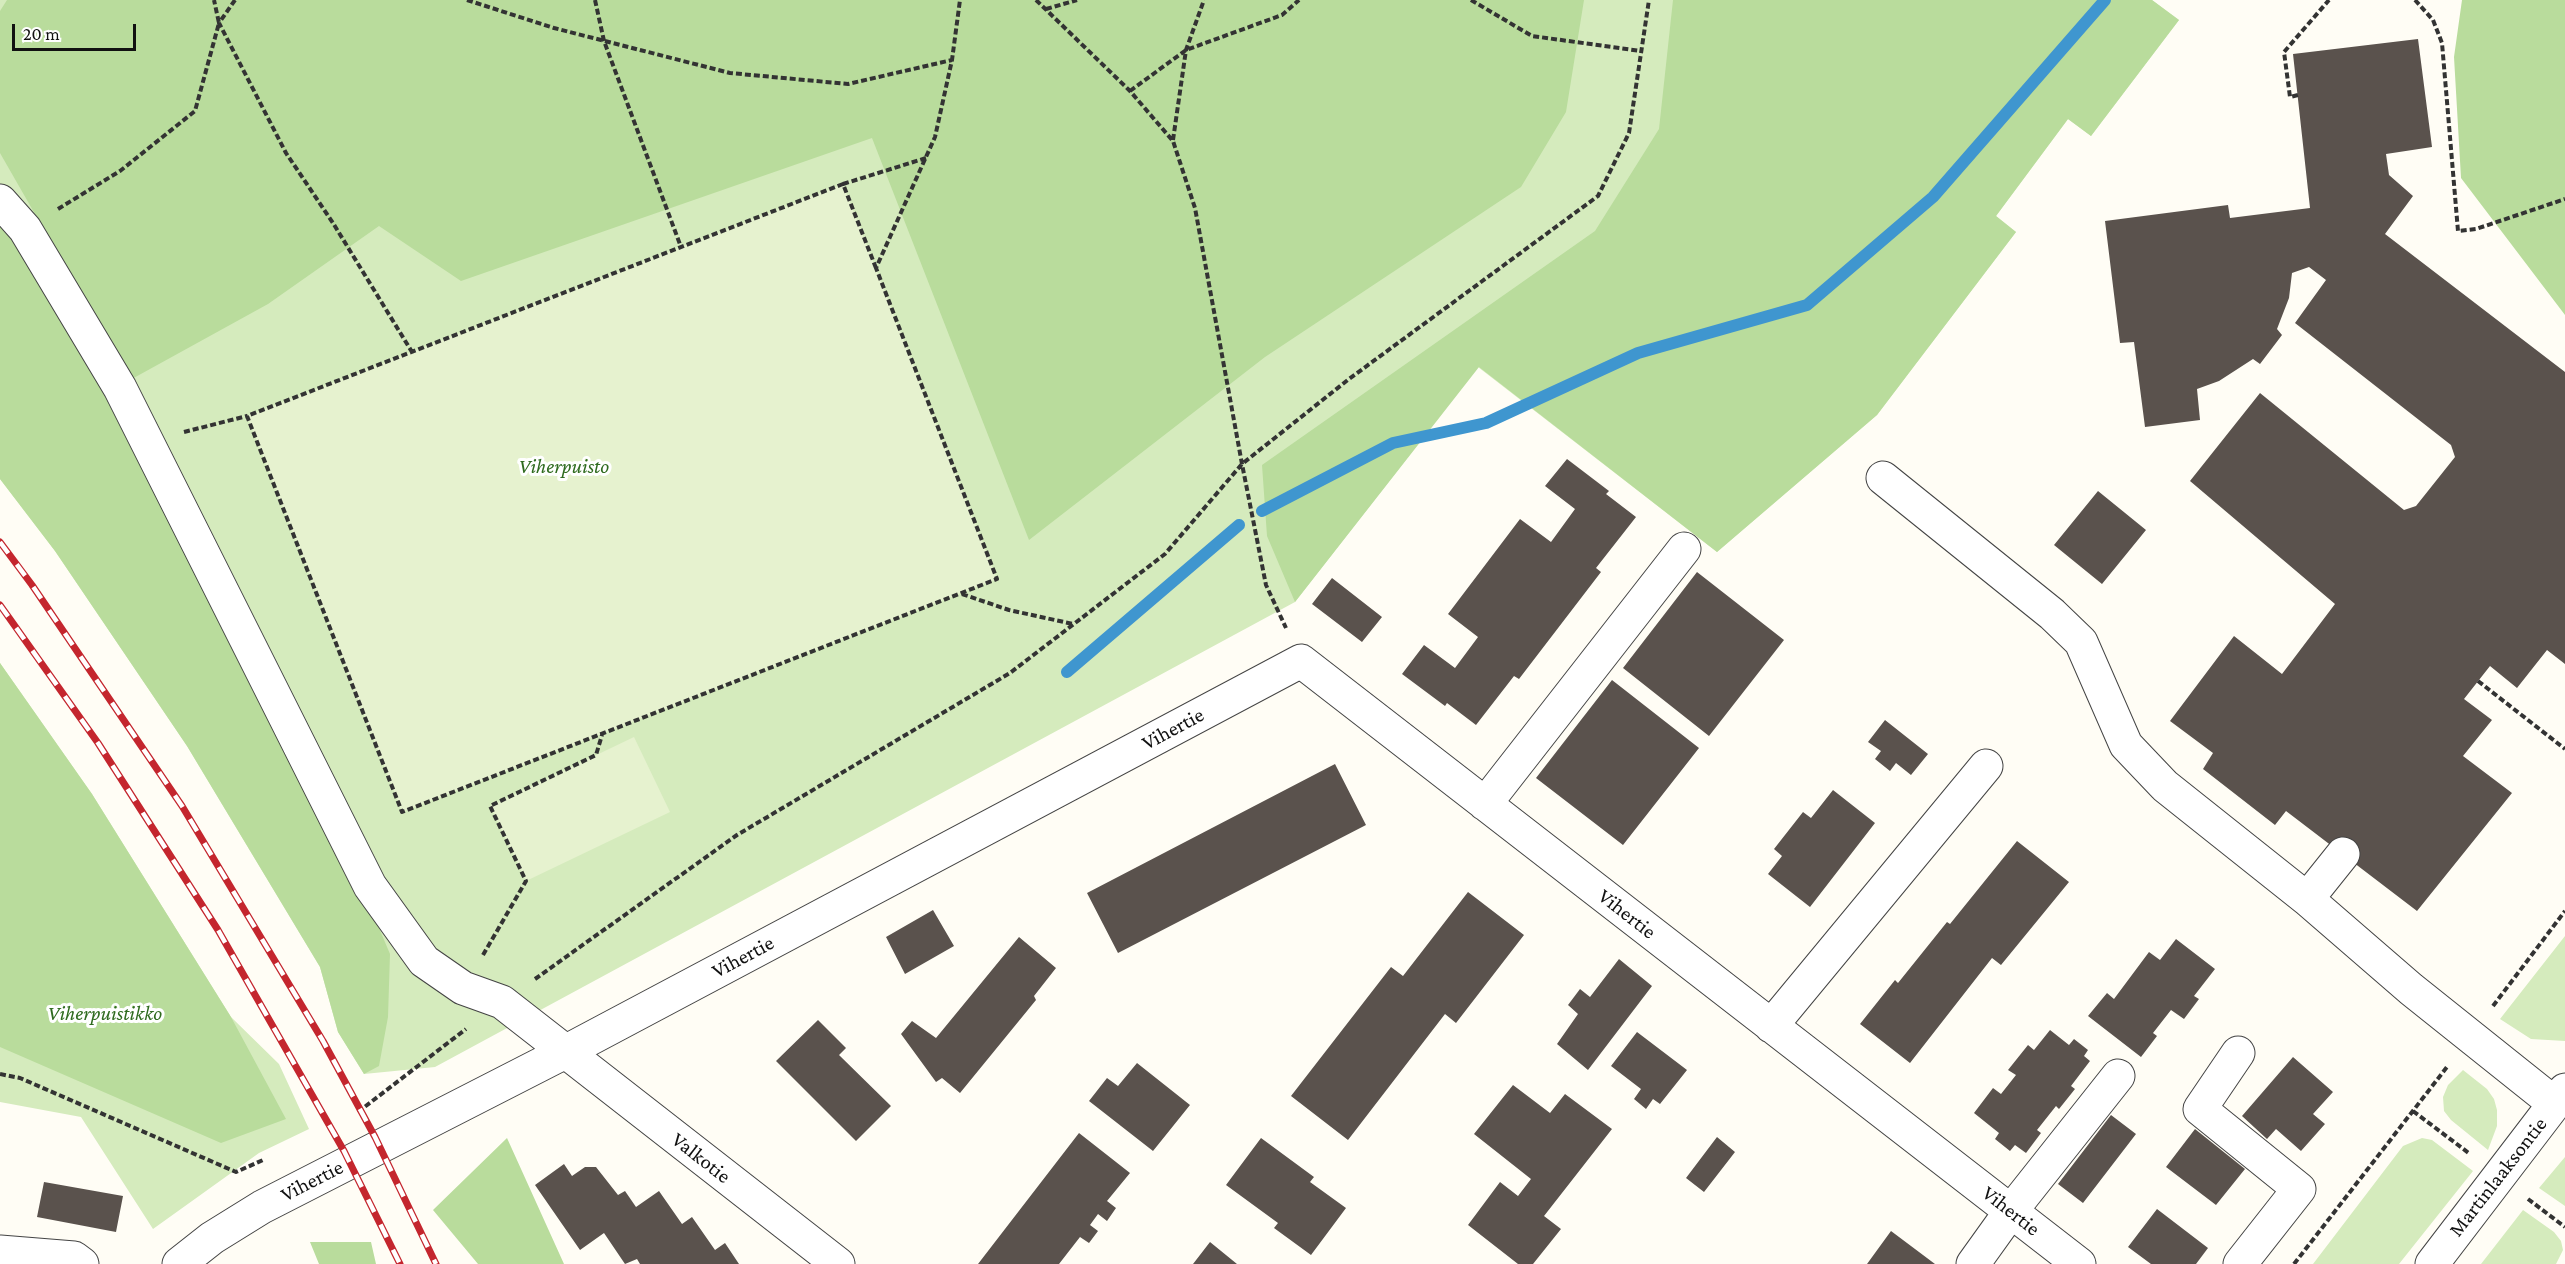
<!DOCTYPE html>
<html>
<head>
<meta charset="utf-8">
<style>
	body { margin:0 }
	#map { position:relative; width:2565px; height:1264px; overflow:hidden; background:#fffdf5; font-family:"Crimson Pro",serif }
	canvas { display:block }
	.scale { position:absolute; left:12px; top:24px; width:124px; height:27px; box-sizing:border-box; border:3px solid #111; border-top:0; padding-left:8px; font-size:18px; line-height:21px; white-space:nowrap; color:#111; -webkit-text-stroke:4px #fff; paint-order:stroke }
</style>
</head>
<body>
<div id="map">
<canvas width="2565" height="1264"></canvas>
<div class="scale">20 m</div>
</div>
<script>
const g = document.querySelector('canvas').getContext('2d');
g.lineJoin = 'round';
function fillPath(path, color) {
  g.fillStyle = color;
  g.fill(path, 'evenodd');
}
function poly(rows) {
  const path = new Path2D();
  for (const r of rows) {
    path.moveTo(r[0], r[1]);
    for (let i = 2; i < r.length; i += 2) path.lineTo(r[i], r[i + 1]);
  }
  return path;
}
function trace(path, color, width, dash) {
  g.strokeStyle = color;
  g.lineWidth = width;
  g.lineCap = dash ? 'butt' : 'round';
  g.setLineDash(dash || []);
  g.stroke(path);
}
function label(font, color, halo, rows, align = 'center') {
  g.font = font + ' "Crimson Pro",serif';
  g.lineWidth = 6;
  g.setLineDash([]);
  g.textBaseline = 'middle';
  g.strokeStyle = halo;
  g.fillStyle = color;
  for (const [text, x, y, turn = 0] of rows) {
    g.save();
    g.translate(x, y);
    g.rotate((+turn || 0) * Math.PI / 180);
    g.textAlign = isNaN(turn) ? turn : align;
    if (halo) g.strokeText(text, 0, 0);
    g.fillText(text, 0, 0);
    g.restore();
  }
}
fillPath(poly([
	[0,0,2152,0,2179,20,2091,136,2068,119,1996,216,2016,232,1877,415,1717,552,1478,367,1295,602,435,1067,364,1074,338,1032,320,967,187,746,55,551,0,479],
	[0,663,92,794,231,1017,279,1064,309,1129,259,1153,153,1229,81,1117,0,1102],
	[2565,936,2565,1041,2531,1039,2500,1019],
	[2463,1070,2487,1089,2494,1099,2497,1110,2497,1126,2488,1150,2451,1120,2444,1111,2443,1097,2448,1085],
	[2422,1138,2432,1140,2473,1171,2399,1264,2313,1264,2403,1146],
	[2565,1157,2565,1206,2539,1188],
	[2523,1210,2554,1232,2561,1241,2563,1250,2556,1264,2481,1264]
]), '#d5ebbd');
fillPath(poly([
	[7,0,1584,0,1566,112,1521,187,1265,357,1029,540,872,138,461,281,379,226,268,304,130,380,0,153,0,11],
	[1673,0,2152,0,2179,20,2091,136,2068,119,1996,216,2016,232,1877,415,1717,552,1479,367,1295,602,1267,536,1262,465,1595,231,1659,129],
	[2462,0,2565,0,2565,315,2461,178,2454,57],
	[0,214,115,401,363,890,390,954,388,1017,379,1066,364,1074,338,1032,320,967,187,746,55,551,0,479],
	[0,663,92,794,231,1017,286,1119,221,1143,0,1047],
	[507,1138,564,1264,478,1264,433,1210],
	[310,1242,371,1242,376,1264,319,1264]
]), '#b9dc9c');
fillPath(poly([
	[843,184,997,579,402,812,247,416],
	[634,737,670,812,526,881,490,806]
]), '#e6f2cf');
trace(poly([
	[1262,511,1393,443,1486,423,1638,353,1807,305,1933,197,2105,0],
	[1067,672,1239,525]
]), '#3f96cf', 12);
fillPath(poly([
	[2418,39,2432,147,2386,154,2389,175,2413,196,2385,234,2565,372,2565,664,2547,650,2517,688,2490,666,2464,699,2492,720,2463,756,2512,793,2417,911,2286,811,2275,825,2203,769,2213,753,2170,721,2234,636,2282,674,2335,604,2190,481,2260,393,2404,510,2416,506,2455,457,2451,445,2295,323,2326,280,2309,267,2292,273,2289,298,2277,329,2282,335,2260,364,2253,359,2219,381,2197,389,2200,420,2145,427,2134,342,2120,343,2105,221,2228,205,2230,218,2310,208,2293,54],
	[1567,459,1609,491,1606,494,1636,517,1596,568,1601,572,1519,679,1514,676,1476,725,1447,703,1445,706,1402,674,1424,645,1455,668,1478,637,1448,614,1520,519,1551,542,1575,509,1545,486],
	[2098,491,2146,530,2102,584,2054,545],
	[1697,572,1784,640,1709,736,1623,668],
	[1332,578,1382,617,1362,642,1312,604],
	[1612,680,1699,748,1623,845,1536,778],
	[1885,720,1928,754,1911,775,1896,763,1890,771,1875,759,1881,751,1868,742],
	[1335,764,1366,825,1118,953,1087,893],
	[1833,790,1875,823,1810,907,1768,874,1782,856,1774,849,1803,812,1811,818],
	[2017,841,2069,882,2001,965,1992,958,1910,1063,1860,1024,1895,980,1898,983,1947,922,1950,924],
	[1468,892,1524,935,1456,1023,1445,1014,1348,1140,1291,1096,1391,967,1403,976],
	[933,910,954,946,905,974,886,937],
	[1019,937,1056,968,1034,996,1036,1000,960,1093,942,1078,936,1082,901,1034,912,1021,936,1038],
	[2176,939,2215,969,2194,996,2199,999,2184,1019,2171,1010,2153,1033,2157,1036,2141,1057,2088,1016,2107,993,2114,999,2149,952,2160,960],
	[1619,959,1652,986,1588,1070,1557,1044,1578,1014,1568,1005,1580,989,1590,997],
	[818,1020,846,1048,839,1055,891,1106,856,1141,776,1061],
	[2050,1030,2069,1045,2074,1039,2088,1050,2084,1056,2090,1061,2071,1086,2075,1089,2059,1109,2056,1106,2037,1130,2041,1133,2026,1153,2015,1145,2010,1151,1995,1139,1999,1133,1974,1113,1993,1088,2001,1094,2016,1075,2008,1070,2028,1045,2034,1050],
	[1637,1032,1687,1070,1660,1104,1653,1099,1646,1109,1634,1099,1641,1089,1611,1066],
	[2293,1057,2333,1092,2313,1114,2325,1124,2301,1151,2276,1129,2267,1139,2242,1116],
	[1137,1063,1190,1105,1153,1151,1089,1101,1107,1078,1118,1086],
	[1513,1085,1550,1113,1565,1094,1612,1129,1544,1216,1561,1229,1533,1264,1518,1264,1468,1225,1500,1182,1518,1196,1531,1179,1474,1134],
	[2111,1115,2136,1134,2083,1203,2058,1184],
	[2195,1129,2245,1169,2216,1205,2166,1167],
	[1079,1133,1130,1173,1107,1201,1116,1208,1107,1221,1098,1214,1090,1225,1098,1231,1089,1243,1080,1237,1059,1264,978,1264],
	[1717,1137,1735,1152,1704,1192,1686,1178],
	[1261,1138,1314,1177,1310,1182,1346,1208,1311,1255,1274,1228,1278,1223,1226,1185],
	[564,1164,572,1176,585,1167,596,1167,618,1195,625,1191,636,1207,659,1191,682,1224,692,1217,715,1250,725,1243,739,1264,640,1264,637,1259,625,1264,604,1233,580,1250,535,1185],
	[44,1182,123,1196,116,1232,37,1217],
	[2157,1209,2208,1248,2196,1264,2151,1264,2128,1247],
	[1891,1231,1935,1264,1867,1264],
	[1210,1242,1237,1264,1193,1264]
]), '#5a524d');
const minor = poly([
	[0,201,25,229,120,388,370,886,424,961,463,988,502,1002,838,1264],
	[1883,478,2052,614,2081,642,2126,745,2165,786,2307,899,2411,989,2555,1104],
	[1485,804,1684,549],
	[2307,899,2343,854],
	[1771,1026,1986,766],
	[2238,1053,2200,1109,2299,1189,2240,1264],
	[0,1252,74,1258,82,1264],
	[179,1264,212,1238,262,1207,565,1052,1301,661,2079,1264],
	[1973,1264,2011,1211,2118,1076],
	[2432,1264,2565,1090]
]);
trace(minor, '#444', 35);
trace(poly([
	[235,0,219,23,286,153,333,223,412,352],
	[467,0,554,28,730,73,848,84,952,60],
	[595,0,604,41,681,247],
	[1036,0,1130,91,1173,141,1195,208,1242,464,1266,585,1286,628],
	[1471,0,1532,36,1641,51],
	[2415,0,2433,20,2442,43,2458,231,2476,229,2565,199],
	[1046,9,1077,0],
	[1130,91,1186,50,1282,15,1299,0],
	[2298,95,2290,97,2284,52,2329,0],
	[1173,140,1186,50,1204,0],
	[843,184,926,158],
	[58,209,120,171,195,111,219,23,214,0],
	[876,268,843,184,247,416,402,812,997,579,876,268,935,137,952,60,960,0],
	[184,432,247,416],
	[962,594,1009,610,1073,624],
	[2478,681,2565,749],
	[483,955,526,881,490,806,596,755,602,735],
	[535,979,737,835,1010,673,1165,554,1242,464,1349,379,1598,196,1629,133,1649,0],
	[2493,1006,2565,911],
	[0,1074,20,1078,236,1172,263,1160],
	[2413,1111,2470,1154],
	[358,1112,466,1029],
	[2528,1199,2565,1227],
	[2294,1264,2447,1067]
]), '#333', 4, [6, 3]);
trace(minor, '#fff', 33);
const rail = poly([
	[0,542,32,585,182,806,323,1041,375,1137,436,1264],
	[0,605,98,743,218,930,344,1151,400,1264]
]);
trace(rail, '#c4262e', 7);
trace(rail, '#fff', 4.5, [14]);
label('italic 21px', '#2f6b1f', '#fff', [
	["Viherpuisto",564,467],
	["Viherpuistikko",105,1014]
]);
label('21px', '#111', '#fff', [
	["Vihertie",1173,729,-28],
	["Vihertie",1627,914,38],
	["Vihertie",743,957,-28],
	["Valkotie",701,1158,38],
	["Martinlaaksontie",2498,1177,-52],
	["Vihertie",312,1181,-27],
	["Vihertie",2011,1211,38]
]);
</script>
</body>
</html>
